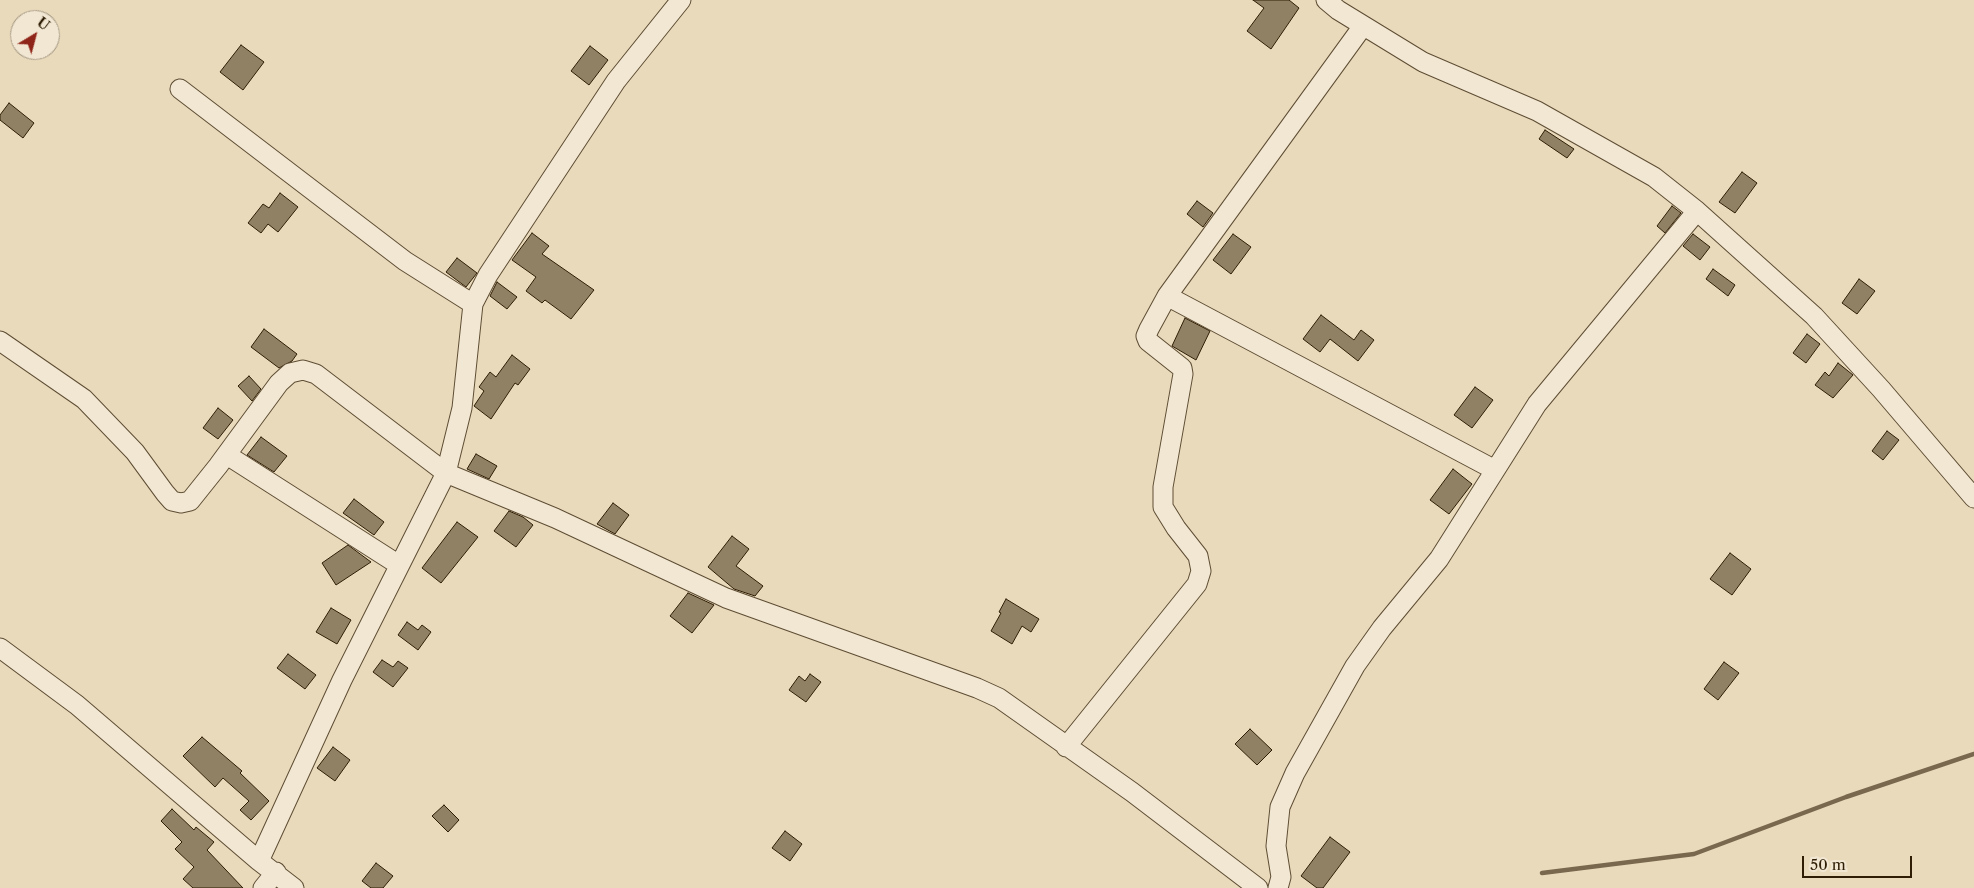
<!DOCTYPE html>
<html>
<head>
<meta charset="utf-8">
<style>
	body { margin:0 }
	#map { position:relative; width:1974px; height:888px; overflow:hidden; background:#eadabc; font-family:"Libre Caslon Text",serif }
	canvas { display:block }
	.north { position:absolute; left:10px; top:10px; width:50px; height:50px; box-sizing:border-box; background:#f1e7d3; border:1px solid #a39781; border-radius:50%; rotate:37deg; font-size:14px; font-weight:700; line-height:20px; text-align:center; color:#2f1e05 }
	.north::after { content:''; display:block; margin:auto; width:18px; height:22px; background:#8f2418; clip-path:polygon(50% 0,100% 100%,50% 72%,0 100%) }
	.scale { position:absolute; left:1802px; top:856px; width:110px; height:22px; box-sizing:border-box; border:2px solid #2f1e05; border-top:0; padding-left:6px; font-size:15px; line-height:18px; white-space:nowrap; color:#2f1e05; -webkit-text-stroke:4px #f1e7d3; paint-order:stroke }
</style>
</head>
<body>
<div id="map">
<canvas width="1974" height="888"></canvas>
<div class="north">U</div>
<div class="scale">50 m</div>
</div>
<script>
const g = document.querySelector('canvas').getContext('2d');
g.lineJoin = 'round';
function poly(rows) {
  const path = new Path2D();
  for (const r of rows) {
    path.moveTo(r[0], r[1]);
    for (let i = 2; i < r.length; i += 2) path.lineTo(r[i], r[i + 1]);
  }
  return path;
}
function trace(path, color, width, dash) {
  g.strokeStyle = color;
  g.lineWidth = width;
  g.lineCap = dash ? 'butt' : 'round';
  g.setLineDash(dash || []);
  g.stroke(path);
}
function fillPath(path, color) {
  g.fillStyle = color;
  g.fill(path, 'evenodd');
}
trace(poly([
	[1542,873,1694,854,1846,797,1974,754]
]), '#79684e', 4.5);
const building = poly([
	[1253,0,1289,0,1299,8,1271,49,1247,31,1264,8,1253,0],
	[241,45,264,62,243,90,220,72,241,45],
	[590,46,608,60,589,85,571,71,590,46],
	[9,103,34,123,23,138,0,120,0,115,9,103],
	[1545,130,1574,149,1567,158,1539,139,1545,130],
	[1742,172,1757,183,1735,213,1719,202,1742,172],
	[280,193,298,207,278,232,268,224,261,233,248,223,263,204,269,208,280,193],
	[1197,201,1213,213,1203,227,1187,214,1197,201],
	[1672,206,1681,213,1665,233,1657,226,1672,206],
	[532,233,549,246,542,254,594,290,571,319,545,300,542,303,526,291,536,277,512,260,532,233],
	[1233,234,1251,247,1231,274,1213,260,1233,234],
	[1693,234,1710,247,1700,260,1683,246,1693,234],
	[457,258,477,273,466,287,446,272,457,258],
	[1713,269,1735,285,1728,296,1706,279,1713,269],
	[1859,279,1875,291,1857,314,1842,303,1859,279],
	[497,282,517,297,507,309,490,296,497,282],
	[1321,315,1354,340,1361,330,1374,340,1358,361,1330,339,1320,352,1303,339,1321,315],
	[1185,318,1210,331,1196,360,1172,346,1185,318],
	[264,329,297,354,292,361,279,368,251,347,264,329],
	[1807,334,1820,344,1806,363,1793,353,1807,334],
	[512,355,530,369,518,385,515,383,491,419,474,406,484,391,479,387,490,372,496,377,512,355],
	[1838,363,1853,375,1833,398,1815,385,1825,372,1829,376,1838,363],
	[249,376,261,389,252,401,238,386,249,376],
	[1475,387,1493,400,1472,428,1454,415,1475,387],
	[218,408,233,420,218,439,203,428,218,408],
	[1887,431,1899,440,1883,460,1872,451,1887,431],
	[261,437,287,456,274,472,247,455,261,437],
	[476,454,497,466,489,479,467,469,476,454],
	[1453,469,1472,484,1449,514,1430,500,1453,469],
	[354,499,384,522,374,535,343,513,354,499],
	[613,503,629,515,615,534,597,524,613,503],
	[509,511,523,517,533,525,516,547,494,531,509,511],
	[457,522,478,537,441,583,422,568,457,522],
	[732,536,749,549,736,566,763,586,755,596,734,589,708,567,732,536],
	[348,545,371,562,336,585,322,563,348,545],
	[1730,553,1751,569,1732,595,1710,579,1730,553],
	[688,593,714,605,692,633,670,616,688,593],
	[1006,599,1039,619,1031,632,1022,626,1012,644,991,631,1001,613,999,612,1006,599],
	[331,608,351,620,337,644,316,632,331,608],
	[407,622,418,630,422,625,431,632,418,650,398,635,407,622],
	[288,654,316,675,305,689,277,668,288,654],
	[382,660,393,667,398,661,408,668,393,687,373,672,382,660],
	[1724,662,1739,673,1718,700,1704,689,1724,662],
	[810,674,821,682,806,702,789,690,799,676,805,681,810,674],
	[1250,729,1272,750,1257,765,1235,744,1250,729],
	[202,737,242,771,240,773,269,801,251,820,240,810,249,801,223,778,215,787,183,756,202,737],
	[333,747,350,760,335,781,317,768,333,747],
	[444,805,459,820,448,832,432,816,444,805],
	[172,809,194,830,196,827,214,842,207,850,243,888,193,888,183,879,194,867,175,849,182,842,161,821,172,809],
	[785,831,802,844,790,861,772,848,785,831],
	[1330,837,1350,852,1323,888,1317,888,1301,876,1330,837],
	[376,863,393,876,383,888,371,888,362,881,376,863]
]);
fillPath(building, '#908064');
trace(building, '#2f1e05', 1);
const minor = poly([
	[1326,0,1338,10,1423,62,1537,111,1654,177,1697,211,1814,316,1881,389,1974,498],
	[180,89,405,261,473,304],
	[1167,296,1495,470],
	[0,341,84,399,135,452,165,493,172,501,181,503,190,501,218,466,279,383,290,373,303,370,316,374,446,473,555,518,726,598,977,688,999,698,1132,792,1258,888],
	[227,455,399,565],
	[0,648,77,705,259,861,294,888],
	[1066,747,1197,584,1201,571,1198,556,1176,528,1163,507,1163,487,1183,374,1182,368,1148,341,1146,336,1149,329,1167,296,1363,26],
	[259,861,342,680,446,473,462,408,473,304,488,275,616,81,681,0],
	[263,888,276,872],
	[1278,888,1281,877,1276,846,1280,807,1295,773,1355,666,1382,628,1439,559,1537,404,1697,211]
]);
trace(minor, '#5e4d33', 21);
trace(minor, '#f1e7d3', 19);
</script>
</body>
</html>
